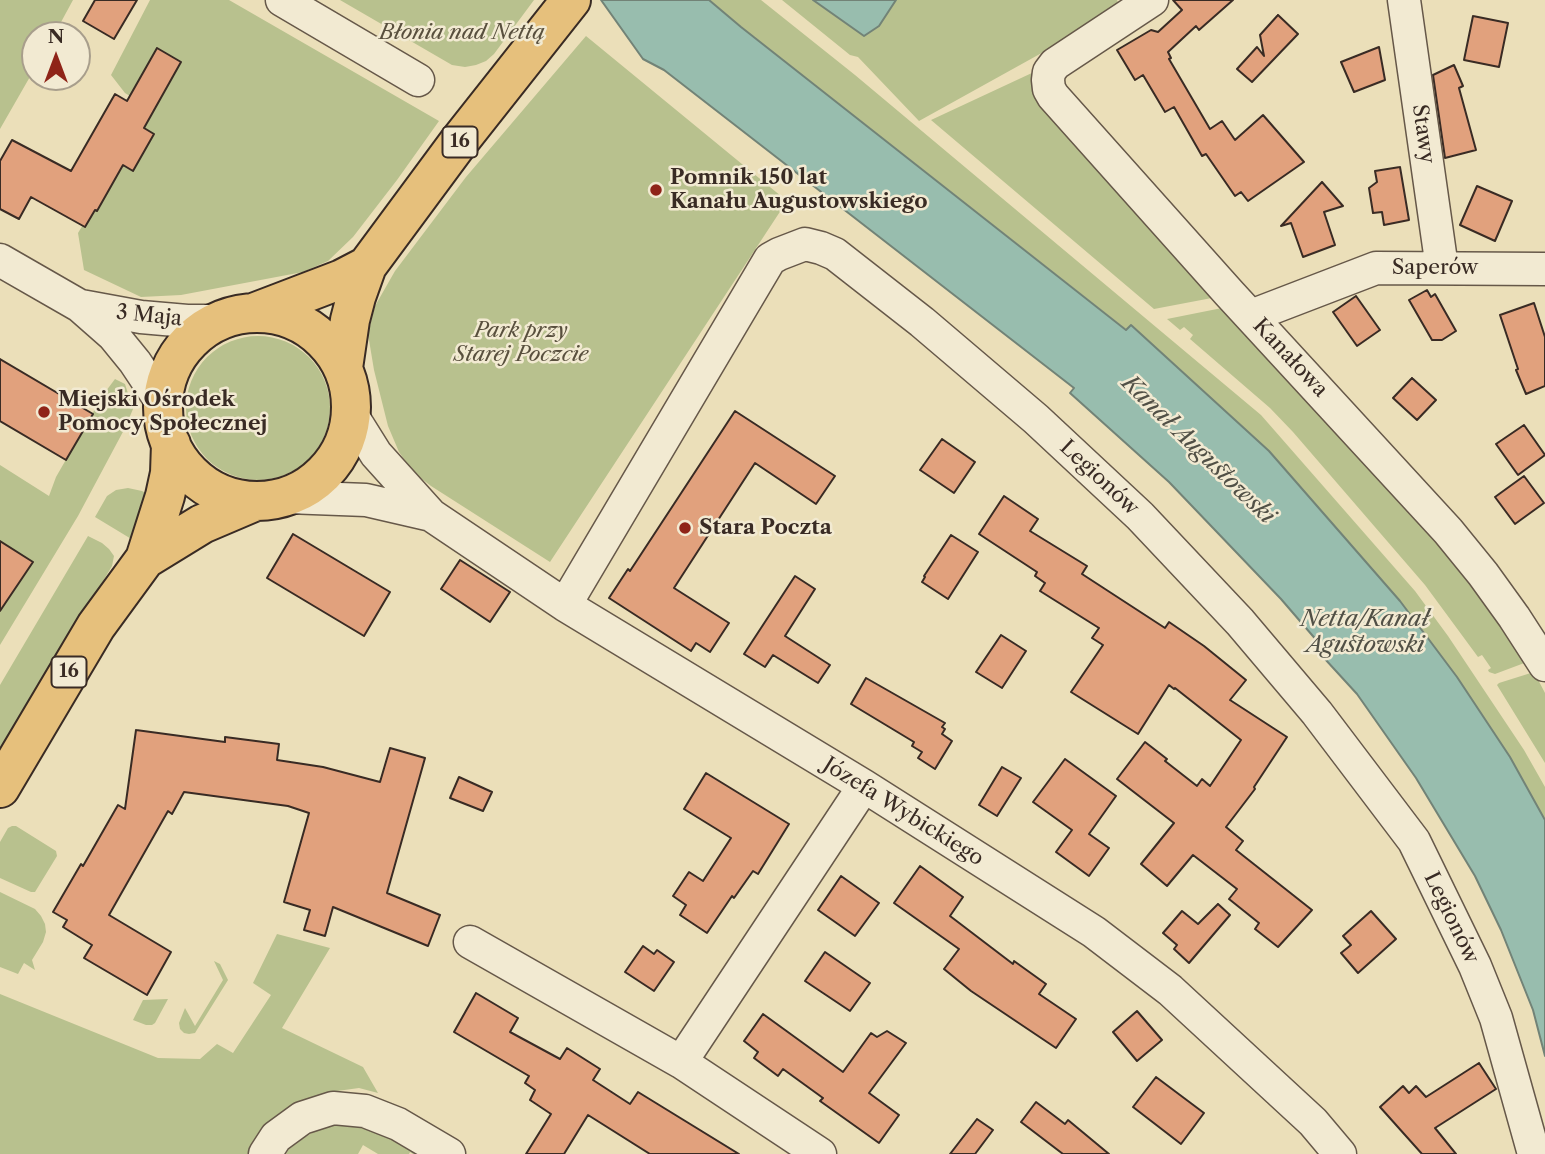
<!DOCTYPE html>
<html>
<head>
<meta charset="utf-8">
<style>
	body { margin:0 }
	#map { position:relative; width:1545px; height:1154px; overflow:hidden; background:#ebdfb9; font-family:"Libre Caslon Text",serif }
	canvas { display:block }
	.north { position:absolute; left:21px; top:21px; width:70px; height:70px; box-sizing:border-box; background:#f2ead2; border:2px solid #a89e8c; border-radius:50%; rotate:0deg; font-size:19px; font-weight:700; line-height:28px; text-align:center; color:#392b24 }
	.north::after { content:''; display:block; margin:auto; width:24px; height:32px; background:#8f2418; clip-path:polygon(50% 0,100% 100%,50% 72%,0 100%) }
</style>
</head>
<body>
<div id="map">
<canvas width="1545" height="1154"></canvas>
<div class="north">N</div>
</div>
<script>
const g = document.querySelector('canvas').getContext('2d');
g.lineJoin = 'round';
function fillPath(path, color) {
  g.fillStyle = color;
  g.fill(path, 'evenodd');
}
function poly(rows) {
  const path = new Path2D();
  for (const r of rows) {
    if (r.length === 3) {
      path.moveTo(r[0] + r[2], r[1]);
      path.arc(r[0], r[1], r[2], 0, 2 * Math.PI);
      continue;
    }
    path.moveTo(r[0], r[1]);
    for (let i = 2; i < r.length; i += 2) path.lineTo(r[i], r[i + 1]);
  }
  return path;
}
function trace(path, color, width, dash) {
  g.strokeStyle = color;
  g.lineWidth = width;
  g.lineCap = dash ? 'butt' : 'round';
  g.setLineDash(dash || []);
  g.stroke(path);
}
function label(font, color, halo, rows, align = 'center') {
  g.font = font + ' "Libre Caslon Text",serif';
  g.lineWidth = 5;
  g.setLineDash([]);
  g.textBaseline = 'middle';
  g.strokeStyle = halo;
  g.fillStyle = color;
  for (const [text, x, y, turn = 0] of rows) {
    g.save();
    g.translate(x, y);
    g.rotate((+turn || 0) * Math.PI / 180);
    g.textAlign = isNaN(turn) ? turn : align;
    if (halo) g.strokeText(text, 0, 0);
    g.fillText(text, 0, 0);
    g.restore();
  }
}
fillPath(poly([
	[0,0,73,0,54,35,35,35,35,68,0,129],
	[150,0,229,0,439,121,397,180,353,237,328,261,303,272,181,295,141,297,84,270,78,233,153,110,125,93,111,75],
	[340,0,534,0,494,54,486,61,476,65,465,67,452,65],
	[709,0,761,0,855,75,1261,415,1415,591,1448,636,1524,750,1545,787,1545,820,1510,757,1457,677,1400,601,1269,451,1131,326,1127,330,741,27],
	[782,0,1117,0,1121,9,919,121,858,57,850,55],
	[586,36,787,201,550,562,431,486,413,472,399,452,388,426,374,370,368,334,375,306,395,271,466,177],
	[1034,72,1032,86,1036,98,1217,297,1154,309,931,120],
	[1227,307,1471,579,1527,662,1495,674,1489,672,1488,670,1491,668,1482,655,1478,657,1425,585,1293,432,1270,408,1190,339,1193,335,1184,327,1180,330,1167,319],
	[258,408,72],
	[115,379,125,384,133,409,125,428,78,516,0,645,0,465,49,496,56,477,103,395],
	[128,488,142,491,153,497,133,540,95,517,107,496,116,490],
	[88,536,102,543,109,549,114,556,112,566,0,754,0,685],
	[1534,672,1545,693,1545,763,1497,685,1499,683],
	[12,826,16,826,56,851,57,856,35,892,31,892,0,878,0,842,8,828],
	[0,892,35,909,41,916,45,924,46,932,43,942,32,960,35,970,24,963,18,974,0,967],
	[277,934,330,948,282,1028,363,1067,378,1093,359,1088,330,1092,292,1111,255,1154,0,1154,0,994,158,1058,200,1059,217,1044,233,1053,271,995,253,983],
	[214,961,220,964,228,980,195,1033,189,1034,184,1033,180,1029,179,1023,185,1008,195,1026,223,980],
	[168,999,155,1023,152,1025,146,1025,133,1020,143,1000],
	[356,1122,428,1154,413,1154,410,1152,409,1154,378,1154,363,1145,358,1154,286,1154,289,1149,305,1137,319,1129,336,1123]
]), '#b8c18e');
const water = poly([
	[601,0,709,0,741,27,1126,330,1131,325,1269,451,1400,601,1457,677,1510,757,1545,820,1545,1056,1533,1010,1501,930,1475,876,1416,778,1357,694,1314,647,1318,642,1281,599,1169,482,1070,393,1074,388,664,70,643,59,601,0],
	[813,0,896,0,879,26,864,36,813,0]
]);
fillPath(water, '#98bdae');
trace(water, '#728377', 2);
const building = poly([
	[95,0,137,0,114,39,83,21,95,0],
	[1173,0,1233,0,1199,30,1196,26,1168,52,1171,58,1169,59,1210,129,1222,121,1235,140,1263,115,1304,162,1248,201,1241,192,1235,196,1206,154,1202,156,1174,107,1165,112,1143,75,1135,80,1117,50,1151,30,1158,32,1182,10,1173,0],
	[1278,15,1298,34,1252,82,1237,69,1257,47,1264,56,1260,35,1278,15],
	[1473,16,1508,23,1499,67,1464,60,1473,16],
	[1379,47,1385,80,1354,92,1341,62,1379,47],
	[157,48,181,62,144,128,154,134,133,171,123,165,97,211,95,210,85,227,31,197,19,219,0,209,0,161,12,140,71,171,115,94,127,101,157,48],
	[1454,65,1463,86,1459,88,1476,150,1445,158,1433,75,1454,65],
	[1400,167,1409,220,1384,225,1382,212,1373,213,1369,188,1377,182,1375,171,1400,167],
	[1322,182,1343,206,1324,212,1335,245,1303,257,1291,223,1281,226,1322,182],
	[1477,186,1512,201,1495,241,1460,225,1477,186],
	[1427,290,1431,297,1435,294,1456,331,1442,340,1432,340,1409,300,1427,290],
	[1356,296,1380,330,1357,346,1333,312,1356,296],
	[1534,303,1545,337,1545,386,1526,394,1516,370,1518,369,1500,315,1534,303],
	[0,359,93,414,66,460,0,421,0,359],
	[1412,378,1436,400,1417,420,1393,398,1412,378],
	[735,411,835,476,816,504,755,463,674,588,729,623,710,652,696,643,691,651,609,598,628,569,630,571,735,411],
	[1524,425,1545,455,1518,475,1496,444,1524,425],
	[942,439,975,462,954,493,920,470,942,439],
	[1524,476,1544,503,1515,524,1495,497,1524,476],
	[1004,496,1038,519,1030,531,1087,566,1082,574,1165,628,1169,622,1204,646,1246,680,1230,700,1287,737,1254,787,1255,789,1226,827,1243,841,1236,850,1312,910,1278,947,1255,929,1259,923,1229,899,1237,889,1193,855,1167,886,1141,864,1174,823,1117,779,1145,742,1167,759,1165,761,1197,786,1202,779,1210,786,1241,740,1175,688,1174,689,1169,685,1138,734,1071,692,1103,645,1092,638,1099,628,1040,591,1045,583,1035,576,1037,572,979,534,1004,496],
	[293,534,390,592,364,636,267,578,293,534],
	[951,535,978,552,948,599,922,582,925,577,924,576,951,535],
	[0,541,33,562,0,611,0,541],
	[460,560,510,592,490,622,441,589,460,560],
	[795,576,815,589,785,636,830,665,818,683,773,655,765,667,744,654,795,576],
	[1001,635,1026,651,1002,688,976,672,1001,635],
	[866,678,945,723,942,727,945,729,942,734,952,741,935,769,918,758,922,752,912,746,914,742,851,704,866,678],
	[136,730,225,742,225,737,279,744,277,760,323,767,380,782,390,748,425,758,387,893,440,915,428,946,333,907,325,936,304,930,310,910,284,902,309,813,288,806,184,792,172,814,168,811,109,915,171,952,147,995,84,958,92,945,63,927,67,920,53,912,81,864,83,866,118,805,125,809,136,730],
	[1065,759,1116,796,1089,834,1109,848,1089,876,1056,852,1072,830,1033,802,1065,759],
	[1002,767,1021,778,997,816,979,805,1002,767],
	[706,773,789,824,758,874,753,871,734,898,732,896,707,933,680,915,686,905,673,896,689,872,703,881,731,838,684,809,706,773],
	[459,777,492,792,483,811,450,798,459,777],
	[920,866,963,897,950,916,1013,964,1014,961,1046,984,1039,994,1076,1019,1056,1048,971,991,944,969,959,949,894,903,920,866],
	[841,876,879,903,855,936,818,910,841,876],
	[1218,904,1230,915,1189,963,1174,949,1177,945,1163,933,1182,911,1198,924,1218,904],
	[1371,911,1396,939,1358,973,1341,953,1351,945,1343,936,1371,911],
	[643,946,654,954,657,950,674,962,654,991,625,972,643,946],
	[825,952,870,983,850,1011,805,981,825,952],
	[476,993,518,1018,510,1032,560,1059,567,1048,600,1069,593,1080,630,1104,638,1092,739,1154,650,1154,588,1115,564,1154,526,1154,551,1114,530,1100,535,1090,525,1083,529,1076,454,1032,476,993],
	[1137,1011,1162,1040,1137,1061,1113,1032,1137,1011],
	[763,1014,843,1072,871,1033,877,1037,887,1031,906,1043,869,1093,899,1115,879,1143,820,1101,823,1098,783,1069,778,1076,754,1058,758,1052,744,1041,763,1014],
	[1479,1063,1496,1089,1435,1128,1456,1154,1422,1154,1380,1107,1403,1086,1409,1093,1416,1086,1426,1097,1479,1063],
	[1156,1077,1204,1113,1181,1144,1133,1107,1156,1077],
	[1036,1102,1065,1124,1068,1120,1109,1154,1063,1154,1021,1122,1036,1102],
	[977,1119,993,1130,975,1154,950,1154,977,1119]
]);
fillPath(building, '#e1a17d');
trace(building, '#392b24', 2);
const minor = poly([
	[282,0,418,80],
	[1152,0,1055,64,1049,72,1048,80,1049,89,1053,96,1229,293,1448,531,1483,574,1514,617,1545,665],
	[1404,0,1442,268],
	[0,260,80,306,113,335,135,362,163,404],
	[81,306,141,317,187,321,219,321],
	[1251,316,1376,268,1545,269],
	[351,414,376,454,431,515,565,605,864,786,1094,932,1170,990,1313,1122,1340,1154],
	[287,497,366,500,431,515],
	[565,605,770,259,779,254,805,244,821,248,835,254,922,322,1036,419,1140,516,1240,622,1317,713,1414,841,1475,966,1496,1018,1534,1154],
	[470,942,681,1062,820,1154],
	[681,1062,864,786],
	[265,1154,276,1137,302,1118,333,1108,365,1111,398,1124,449,1154]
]);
const major = poly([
	[253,313,342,279,367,266],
	[257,407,94],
	[343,368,350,320,356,297,367,266,458,143,571,0],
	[145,559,202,524,256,501],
	[0,788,96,626,145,559,165,496,170,473,171,444]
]);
trace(minor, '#665849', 35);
trace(major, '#392b24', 42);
trace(minor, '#f2ead2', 32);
trace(major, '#e6c07c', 38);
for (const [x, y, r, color] of [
	[656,190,7,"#8f2418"],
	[44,412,7,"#8f2418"],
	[685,528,7,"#8f2418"]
]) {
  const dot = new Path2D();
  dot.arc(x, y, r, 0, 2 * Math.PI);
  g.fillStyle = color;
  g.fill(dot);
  trace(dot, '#f2ead2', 2.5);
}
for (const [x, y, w] of [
	[460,142,35],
	[69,672,35]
]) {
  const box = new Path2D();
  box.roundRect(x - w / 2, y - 15.5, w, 31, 5);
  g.fillStyle = '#f2ead2';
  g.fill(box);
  trace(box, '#392b24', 2);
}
label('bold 19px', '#392b24', null, [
	["16",460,142],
	["16",69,672]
]);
label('italic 21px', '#59503e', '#f2ead2', [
	["Błonia nad Nettą",462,33],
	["Park przy",521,331],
	["Starej Poczcie",521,355]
]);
label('21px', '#392b24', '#f2ead2', [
	["Stawy",1423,134,82],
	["Saperów",1435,268],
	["3 Maja",149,316,6],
	["Kanałowa",1290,358,47],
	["Legionów",1099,478,43],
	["Józefa Wybickiego",903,812,32],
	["Legionów",1451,918,64]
]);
label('bold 21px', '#392b24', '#f2ead2', [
	["Pomnik 150 lat",670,178],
	["Kanału Augustowskiego",670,202],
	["Miejski Ośrodek",58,400],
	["Pomocy Społecznej",58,424],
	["Stara Poczta",699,528]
], 'left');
label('italic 23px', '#515046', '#f2ead2', [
	["Kanał Augustowski",1198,450,44],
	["Netta/Kanał",1365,619],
	["Agustowski",1365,645]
]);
</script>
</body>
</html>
